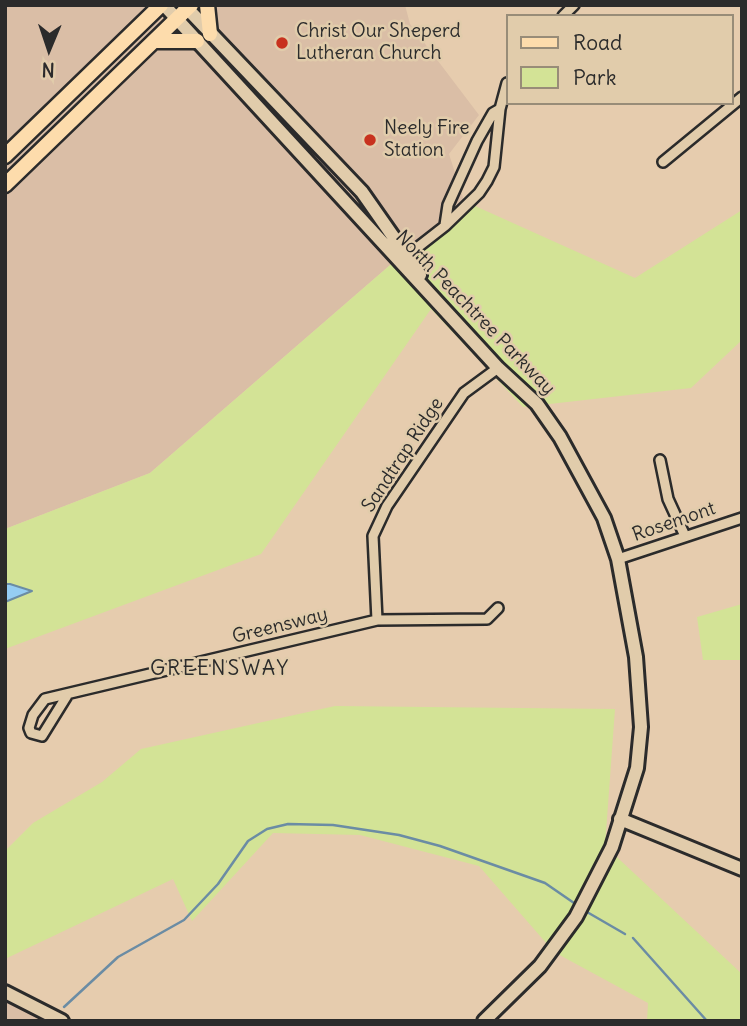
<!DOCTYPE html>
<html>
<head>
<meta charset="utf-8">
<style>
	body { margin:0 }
	#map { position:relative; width:747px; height:1026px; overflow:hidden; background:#e6ccae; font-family:Delius,sans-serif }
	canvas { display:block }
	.frame { position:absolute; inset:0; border:7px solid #2b2b2b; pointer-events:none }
	.legend { position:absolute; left:506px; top:14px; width:228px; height:91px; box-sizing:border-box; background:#e1ccab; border:2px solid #988c78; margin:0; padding:9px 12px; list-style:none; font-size:21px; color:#2b2b2b }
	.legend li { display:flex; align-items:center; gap:14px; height:35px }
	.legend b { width:35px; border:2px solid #988c78 }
	.north { position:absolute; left:14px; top:14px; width:70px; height:70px; -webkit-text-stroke:5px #e1ccab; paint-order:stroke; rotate:182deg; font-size:19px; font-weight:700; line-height:28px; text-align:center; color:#2b2b2b }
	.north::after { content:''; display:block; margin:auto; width:24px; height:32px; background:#2b2b2b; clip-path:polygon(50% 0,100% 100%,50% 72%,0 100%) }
</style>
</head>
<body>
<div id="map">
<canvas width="747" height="1026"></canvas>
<div class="frame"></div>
<ul class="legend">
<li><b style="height:9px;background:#fddcac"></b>Road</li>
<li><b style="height:19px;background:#d3e396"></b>Park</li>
</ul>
<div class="north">N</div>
</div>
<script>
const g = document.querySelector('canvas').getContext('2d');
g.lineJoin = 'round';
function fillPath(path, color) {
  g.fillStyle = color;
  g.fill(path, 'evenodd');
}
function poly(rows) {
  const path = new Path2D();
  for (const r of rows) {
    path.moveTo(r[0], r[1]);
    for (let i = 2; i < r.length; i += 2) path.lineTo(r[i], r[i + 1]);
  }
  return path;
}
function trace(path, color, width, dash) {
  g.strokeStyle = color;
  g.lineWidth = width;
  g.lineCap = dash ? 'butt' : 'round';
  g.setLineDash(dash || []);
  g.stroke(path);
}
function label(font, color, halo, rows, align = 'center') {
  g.font = font + ' Delius,sans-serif';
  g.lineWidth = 5;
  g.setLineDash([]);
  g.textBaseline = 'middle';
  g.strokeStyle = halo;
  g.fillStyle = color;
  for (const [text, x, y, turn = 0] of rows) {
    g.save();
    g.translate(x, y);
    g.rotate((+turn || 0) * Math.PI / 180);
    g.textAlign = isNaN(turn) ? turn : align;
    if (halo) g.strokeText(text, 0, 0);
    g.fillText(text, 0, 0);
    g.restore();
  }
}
fillPath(poly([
	[5,5,405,5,410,24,479,115,449,154,464,201,150,473,5,529],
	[5,993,61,1021,5,1021]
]), '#dabea6');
fillPath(poly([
	[464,201,635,278,742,210,742,340,691,388,523,407,431,309,261,554,5,649,5,529,150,473],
	[742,604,742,660,703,660,697,617],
	[335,706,615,709,605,846,742,974,742,1021,647,1021,648,1003,554,952,479,866,360,835,273,833,192,921,173,879,5,959,5,851,33,823,102,782,141,749]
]), '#d3e396');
const water = poly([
	[5,584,10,584,32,591,5,602,5,584]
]);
fillPath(water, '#95cdf4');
trace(water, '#6b8ca4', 2);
trace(poly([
	[587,912,625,934],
	[633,938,707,1021],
	[64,1007,118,957,184,920,218,884,248,841,267,829,288,824,333,825,399,835,440,846,545,883,574,903]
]), '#6b8ca4', 2.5);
const street = poly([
	[563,16,574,5],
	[663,162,742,97],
	[445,225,448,205,477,141,493,113,500,109],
	[404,258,445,226,479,193,487,181,494,167,500,109,507,83],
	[660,460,668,499,685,536],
	[618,559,742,518],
	[377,620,373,536,387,506,464,393,498,368],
	[68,694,42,736,31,733,29,728,33,715,45,699,377,620,487,619,498,608]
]);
const secondary = poly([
	[164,5,498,368,537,404,560,437,604,518,618,559,636,657,641,727,637,768,612,847,576,917,540,966,484,1021],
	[184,5,362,192,420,275],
	[620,819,742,869],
	[5,992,62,1021]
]);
const primary = poly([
	[207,5,210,34],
	[154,41,197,41],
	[5,156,161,5],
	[5,185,191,5]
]);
trace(street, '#2b2b2b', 14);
trace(secondary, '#2b2b2b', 18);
trace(primary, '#2b2b2b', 19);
trace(street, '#e1ccab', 9);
trace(secondary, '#e1ccab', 12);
trace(primary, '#fddcac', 14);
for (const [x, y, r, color] of [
	[282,43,7,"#c8321e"],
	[370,140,7,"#c8321e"]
]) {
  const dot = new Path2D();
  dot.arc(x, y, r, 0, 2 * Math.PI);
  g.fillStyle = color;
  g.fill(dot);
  trace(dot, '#e1ccab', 2.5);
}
label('19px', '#2b2b2b', '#e1ccab', [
	["Christ Our Sheperd",296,32],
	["Lutheran Church",296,54],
	["Neely Fire",384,129],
	["Station",384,151]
], 'left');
label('19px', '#2b2b2b', '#e1ccab', [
	["North Peachtree Parkway",475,313,46],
	["Sandtrap Ridge",403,455,-57],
	["Rosemont",674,522,-19],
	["Greensway",280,626,-14]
]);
g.letterSpacing = '2px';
label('21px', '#2b2b2b', '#e1ccab', [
	["GREENSWAY",220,669]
]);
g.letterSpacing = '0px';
</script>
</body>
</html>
